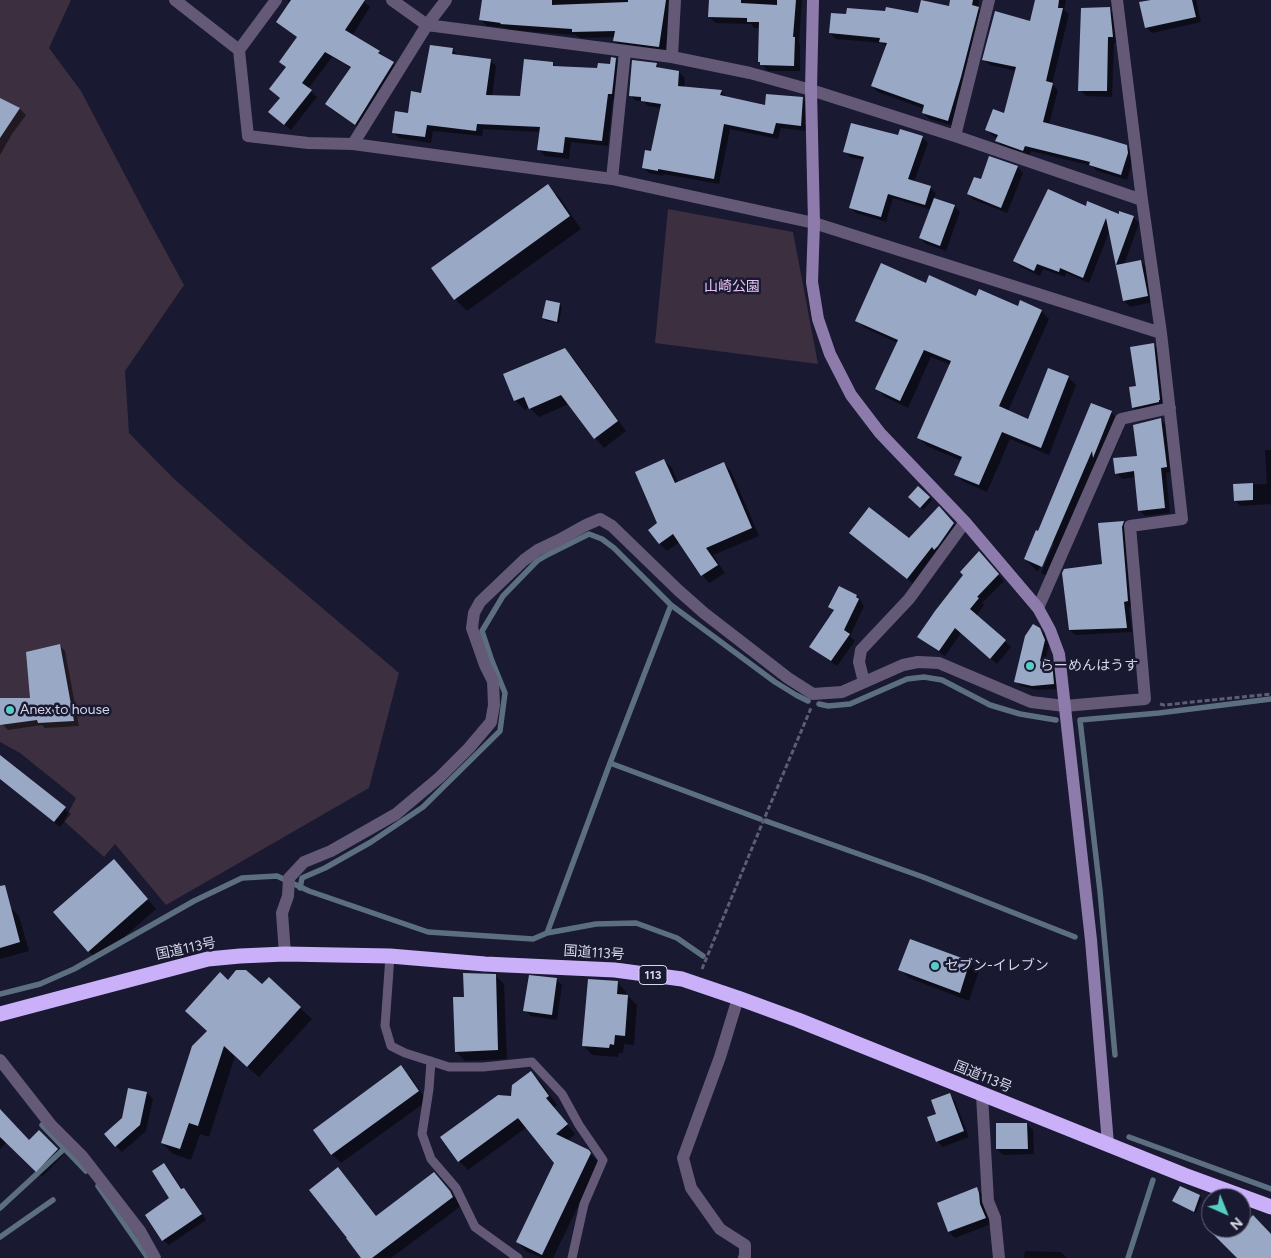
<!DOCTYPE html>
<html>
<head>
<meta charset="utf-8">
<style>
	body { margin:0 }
	#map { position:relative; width:1271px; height:1258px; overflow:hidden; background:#191931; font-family:Figtree,sans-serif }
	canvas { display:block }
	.north { position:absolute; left:1201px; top:1188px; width:50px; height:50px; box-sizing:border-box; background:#191931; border:1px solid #65667b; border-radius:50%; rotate:136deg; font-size:14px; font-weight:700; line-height:20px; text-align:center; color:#d7d9e9 }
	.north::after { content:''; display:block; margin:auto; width:18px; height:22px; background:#56cec4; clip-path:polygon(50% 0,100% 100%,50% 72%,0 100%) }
</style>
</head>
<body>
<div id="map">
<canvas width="1271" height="1258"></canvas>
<div class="north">N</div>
</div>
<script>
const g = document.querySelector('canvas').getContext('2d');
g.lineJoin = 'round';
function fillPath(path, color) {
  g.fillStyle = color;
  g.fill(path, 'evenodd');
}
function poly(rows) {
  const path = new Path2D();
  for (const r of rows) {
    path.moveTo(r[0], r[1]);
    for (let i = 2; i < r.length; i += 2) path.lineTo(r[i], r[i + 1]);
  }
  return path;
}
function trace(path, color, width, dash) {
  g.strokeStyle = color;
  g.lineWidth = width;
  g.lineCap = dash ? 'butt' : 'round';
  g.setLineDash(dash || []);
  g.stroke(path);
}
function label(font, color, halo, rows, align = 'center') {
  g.font = font + ' Figtree,"Noto Sans JP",sans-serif';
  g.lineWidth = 5;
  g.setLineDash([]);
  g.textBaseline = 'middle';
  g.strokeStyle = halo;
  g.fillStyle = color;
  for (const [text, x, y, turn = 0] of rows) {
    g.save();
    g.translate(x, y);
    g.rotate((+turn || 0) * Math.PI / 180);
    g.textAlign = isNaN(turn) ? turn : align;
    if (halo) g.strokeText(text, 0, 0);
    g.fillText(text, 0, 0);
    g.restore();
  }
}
fillPath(poly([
	[0,0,71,0,49,48,81,91,147,217,184,285,125,371,129,433,172,477,248,545,399,673,369,788,166,905,115,844,104,857,64,821,76,798,20,753,0,742],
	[668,209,793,232,818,364,655,343]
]), '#3c2f3f');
fillPath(poly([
	[287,0,362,0,370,7,352,36,379,52,400,69,362,130,332,110,326,104,351,68,332,57,308,89,317,97,291,130,276,118,281,99,270,89,287,68,281,62,298,38,283,27,277,21,290,3],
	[483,0,676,0,671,10,665,53,621,47,614,41,615,37,580,38,576,35,508,30,506,28,487,26,481,20],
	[710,0,802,0,799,43,800,44,800,71,768,71,759,61,760,28,754,28,751,24,716,23,709,17],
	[951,0,978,0,979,1,978,8,984,14,954,126,929,119,923,113,925,109,878,92,872,86,887,47,882,43,836,39,830,33,950,7],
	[1036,0,1066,0,1064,10,1069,14,1052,84,1058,90,1049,125,1126,146,1132,152,1133,159,1127,180,1097,171,1092,166,1031,151,1029,156,1002,147,997,141,998,138,993,136,987,130,1005,115,1016,71,990,65,984,60,1031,23],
	[1157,0,1196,0,1201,22,1152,33,1146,27],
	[1109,9,1115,15,1119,43,1114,43,1112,97,1086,96,1080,90],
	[452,49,458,55,490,60,496,66,492,96,521,98,553,64,556,67,599,69,611,65,616,59,622,65,618,100,613,99,608,146,571,142,569,159,545,156,539,150,541,132,483,129,482,136,433,131,431,143,399,138,393,132,409,114],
	[656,64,661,70,679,72,685,78,684,88,721,91,727,97,766,107,802,98,808,104,807,131,781,128,778,139,730,129,719,184,664,174,663,176,649,173,643,167,652,153,662,108,648,106,643,101,636,101,630,95],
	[0,100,20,109,26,115,12,134,0,155],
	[901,130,923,138,928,143,914,182,930,188,936,193,934,199,954,206,960,212,946,251,926,244,920,238,931,210,893,198,886,222,856,213,850,207,864,160,850,157,845,151,899,137],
	[1017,167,1023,173,1007,213,974,200,968,194],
	[547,186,560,198,581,229,467,311,455,299],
	[1086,208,1133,217,1139,223,1124,265,1140,261,1146,267,1153,302,1130,307,1124,301,1110,230,1089,283,1066,273,1065,277,1043,269,1040,276,1021,267,1015,261],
	[927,285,976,298,1041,311,1049,319,1008,411,1029,420,1068,377,1076,385,1049,455,1010,439,987,492,964,482,956,475,962,461,927,446,919,438,951,365,931,357,908,408,885,397,877,389,898,343,865,328,857,321],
	[547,302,560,304,562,307,559,323,546,321,543,318],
	[1154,345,1160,351,1164,406,1139,414,1133,408,1137,387],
	[564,350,574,359,626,431,604,448,595,438,569,404,539,417,529,407,525,410,515,400],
	[1111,412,1125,426,1106,470,1104,468,1056,580,1041,573,1054,543,1051,543,1038,572,1025,559,1039,532],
	[1161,420,1166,425,1172,472,1166,473,1170,513,1145,516,1139,510,1136,477,1122,479,1116,473,1138,457],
	[1265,450,1271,450,1271,504,1240,506,1235,500,1234,485,1267,484],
	[664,460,672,468,678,483,724,463,731,471,759,536,713,555,725,573,709,583,702,575,680,542,667,551,660,544,650,530,659,523],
	[919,488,932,500,923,510,910,497],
	[939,508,962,532,916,586,859,541,850,532,909,540],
	[1124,522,1129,527,1133,606,1129,607,1132,632,1075,635,1070,630,1103,565],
	[985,559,1004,581,982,603,984,605,976,616,1011,647,997,664,961,633,945,656,925,642,919,637],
	[839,588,857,596,862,602,862,603,864,606,850,636,855,641,837,666,817,652,811,647,835,612,830,607],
	[1039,629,1044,634,1049,645,1045,662,1051,662,1056,667,1058,689,1037,690,1020,686,1016,681],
	[59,645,65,651,79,726,45,728,42,725,8,730,2,724,0,716,0,699,32,699],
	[0,756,71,814,60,827,0,779],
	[123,870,156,909,98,960,88,951],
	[10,907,19,916,29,951,0,959,0,910],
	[911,940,970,962,979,971,969,1001,909,978,900,969],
	[495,975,504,984,507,1059,465,1061,456,1052,465,998],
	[269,979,312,1019,259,1077,235,1056,209,1137,200,1134,191,1160,173,1154,162,1143,228,981,262,986],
	[556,979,562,985,557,1020,531,1016,525,1010],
	[617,982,626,992,626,996,628,996,637,1005,634,1045,624,1044,623,1053,619,1053,618,1057,592,1055,583,1045],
	[400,1067,410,1076,427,1101,341,1163,332,1154,315,1130],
	[531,1073,540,1081,557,1105,554,1108,575,1134,567,1141,588,1151,599,1163,553,1258,542,1258,526,1251,517,1242,555,1163,527,1127,468,1170,459,1161,442,1137,512,1097],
	[147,1093,153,1099,146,1131,122,1152,116,1146,123,1119],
	[949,1095,955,1101,969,1137,943,1147,937,1141,937,1115],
	[0,1110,29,1142,39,1132,63,1155,42,1177,7,1142,0,1149],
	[1027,1124,1033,1130,1034,1154,1003,1155,997,1149],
	[164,1165,169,1170,183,1190,184,1189,189,1194,206,1220,169,1245,163,1240,146,1215,171,1198],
	[338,1169,346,1177,377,1217,442,1182,458,1201,461,1206,391,1258,362,1258],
	[977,1189,983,1195,991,1224,955,1238,949,1232,938,1204],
	[1199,1196,1202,1198,1196,1213,1176,1203,1174,1201],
	[1025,1251,1061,1252,1067,1258,1024,1258]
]), '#0007');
trace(poly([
	[819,704,828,706,850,704,907,679,924,677,942,680,990,705,1020,714,1056,720],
	[610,763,760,819],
	[766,821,923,877,1075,937],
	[300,888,302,878,325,868,371,842,423,807,500,731,505,693,492,661,482,631,503,596,537,561,547,555,589,534,602,539,614,548,671,605,775,682,796,695,808,701],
	[547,933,610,763,671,605],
	[0,994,40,984,74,969,194,901,242,878,277,876,309,891,428,932,533,939,547,933,596,924,636,923,677,938,703,956],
	[1115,1055,1100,891,1080,720,1159,713,1271,699],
	[42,1125,86,1171],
	[1129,1137,1271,1189],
	[98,1186,148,1258],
	[0,1208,65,1148],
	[0,1237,53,1200],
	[1128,1258,1153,1180]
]), '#5c6f81', 5.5);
fillPath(poly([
	[291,0,365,0,345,30,380,51,378,53,394,62,355,125,325,104,351,67,325,52,302,83,312,90,284,125,268,112,280,98,269,89,286,67,279,62,297,37,276,22],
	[482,0,552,0,552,5,628,2,628,0,666,0,659,47,613,41,615,31,572,32,572,29,500,24,501,23,479,20],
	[709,0,741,0,741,3,777,5,777,0,796,0,793,37,795,37,794,66,760,65,760,62,758,62,759,22,747,22,747,18,708,17],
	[921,0,949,6,950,0,973,0,972,5,979,7,961,77,948,121,922,113,924,105,871,86,887,43,879,42,880,38,829,33,831,13,846,14,847,8,885,11,886,7,918,13],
	[1035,0,1059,0,1058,8,1063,8,1046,81,1053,83,1043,122,1100,137,1127,145,1128,153,1121,175,1089,165,1090,162,1025,146,1023,151,995,141,998,135,985,130,993,109,1004,113,1016,67,982,60,995,11,1030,21],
	[1151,0,1192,0,1196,17,1145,28,1139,2],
	[1110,7,1113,37,1108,37,1107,91,1078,91,1081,8],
	[430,45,453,48,452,54,491,59,486,95,520,96,524,59,553,62,553,66,597,68,598,63,610,64,611,57,616,58,612,94,608,94,602,141,565,137,563,153,537,150,540,127,477,124,476,131,427,125,425,137,392,133,395,111,408,113,411,91,421,93],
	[632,60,657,63,656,67,679,71,678,86,722,90,720,95,765,105,766,94,803,97,801,126,776,123,773,134,724,124,714,179,658,169,658,171,642,168,645,150,651,151,661,104,641,101,641,97,629,96],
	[0,98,20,108,0,138],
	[851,123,898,135,900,129,923,136,908,179,931,186,925,205,888,194,881,217,849,208,864,157,843,152],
	[989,156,1018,166,1001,208,967,194,974,177,981,179],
	[548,184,570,216,454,300,431,268],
	[1048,189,1086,206,1087,201,1119,214,1119,211,1134,216,1116,265,1141,260,1148,296,1123,301,1106,218,1083,278,1060,268,1059,272,1037,264,1034,271,1013,261],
	[934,198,955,205,940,246,919,238],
	[881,263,926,283,929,275,976,296,979,289,1018,306,1020,300,1042,310,999,406,1028,419,1048,368,1069,376,1041,448,1002,432,979,485,954,475,962,457,917,438,951,361,924,350,900,401,875,389,898,340,855,321],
	[546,300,560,303,557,322,542,318],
	[1154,343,1160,400,1159,400,1159,402,1132,408,1129,387,1136,386,1130,347],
	[565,348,618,421,594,439,561,395,529,409,524,397,514,401,503,374],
	[1091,403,1112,411,1093,458,1092,451,1042,567,1024,559,1036,530,1038,531],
	[1161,418,1167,467,1161,468,1165,508,1138,511,1134,471,1115,474,1113,458,1137,456,1133,425],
	[664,459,675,483,724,462,752,528,706,548,718,565,701,576,673,534,659,544,648,530,657,523,635,472],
	[1253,483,1253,500,1234,501,1233,484],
	[918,486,930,497,920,508,908,497],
	[939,506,954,523,938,546,934,550,932,547,907,579,849,533,869,507,909,538],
	[1124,521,1122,527,1128,601,1124,602,1127,628,1069,630,1062,573,1064,569,1102,564,1098,523],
	[979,551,999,574,977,597,979,598,970,609,1006,640,990,659,955,628,939,651,917,637,935,611,963,575,960,572],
	[839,586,857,595,856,597,859,599,844,630,850,634,831,661,809,647,834,610,828,607],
	[1033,624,1040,628,1045,640,1040,661,1052,661,1054,684,1032,686,1014,682,1025,636],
	[60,644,74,721,38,723,37,720,0,725,0,698,30,698,26,652],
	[0,755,66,807,54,822,0,779],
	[114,859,148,899,88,952,53,912],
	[5,885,20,942,0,948,0,886],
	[910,939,970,961,960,993,898,970],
	[236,970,246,970,262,984,269,977,301,1007,247,1067,224,1046,198,1126,189,1123,180,1149,161,1143,192,1046,207,1031,185,1011,220,972,228,980],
	[463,973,496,974,498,1050,455,1052,453,997,464,997],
	[529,975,557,978,552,1015,523,1011],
	[588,979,618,981,617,994,628,995,625,1036,615,1035,614,1045,610,1044,609,1048,582,1046],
	[401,1065,419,1091,331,1155,313,1130],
	[531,1071,549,1096,546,1098,568,1124,556,1134,589,1150,591,1153,542,1255,516,1242,554,1163,518,1118,458,1162,440,1137,498,1095,511,1096,512,1085],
	[128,1088,147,1092,140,1125,115,1147,104,1134,122,1118],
	[950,1093,964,1131,936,1142,927,1117,936,1114,931,1100],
	[0,1109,29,1140,39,1130,58,1149,36,1172,0,1137],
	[996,1123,1027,1123,1028,1149,996,1149],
	[164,1163,181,1189,184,1188,202,1214,162,1241,145,1215,169,1198,152,1171],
	[338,1167,376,1216,434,1172,450,1191,453,1197,372,1258,361,1258,346,1238,347,1238,309,1190],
	[1180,1186,1200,1195,1194,1212,1172,1201],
	[977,1187,979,1193,980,1204,986,1218,948,1232,937,1203],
	[1253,1215,1271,1234,1271,1258,1237,1258,1207,1228,1241,1228]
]), '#99a8c5');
trace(poly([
	[1160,704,1164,705,1271,694],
	[702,969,762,824,811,708]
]), '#5d5e73', 3, [5, 2.5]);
trace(poly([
	[390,956,385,1026,391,1046,405,1053,449,1067,483,1067,532,1062,562,1094,579,1125,603,1160,584,1204,572,1258],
	[431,1061,429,1089,422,1134,431,1159,456,1188,475,1227,518,1258]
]), '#645977', 9);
trace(poly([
	[175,0,239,50],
	[276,0,239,50,248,136,308,143,353,144,612,179,814,223,1161,333],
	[392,0,427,25,672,57,750,73,811,90,955,136,1142,200],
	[672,57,675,0],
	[955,136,989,0],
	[353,144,427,25,446,0],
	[612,179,625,51],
	[1038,608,1121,419,1170,408],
	[864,682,859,662,861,650,909,599,965,522],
	[285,954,282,913,288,896,289,878,304,862,331,851,396,814,440,777,469,748,491,722,494,705,493,681,485,665,472,628,474,613,480,602,524,560,538,550,559,540,586,525,600,519,612,526,678,590,704,613,788,678,813,694,842,692,903,665,918,662,939,663,1031,702,1065,706,1145,699,1130,526,1182,519,1161,333,1142,200,1117,0],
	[738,998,720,1057,683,1158,691,1188,720,1229,745,1245,745,1256,744,1258],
	[0,1060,51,1125,82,1156,140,1231,155,1258],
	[982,1095,988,1201,995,1218,999,1258]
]), '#645977', 12);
trace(poly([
	[813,0,811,90,814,223,812,282,818,319,830,354,851,395,880,433,965,522,1038,608,1050,630,1059,654,1091,940,1108,1144]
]), '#8d7cab', 12);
trace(poly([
	[0,1014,208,959,240,956,285,954,390,956,485,964,615,970,682,979,738,998,798,1020,1184,1175,1271,1207]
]), '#caaff9', 15);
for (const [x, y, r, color] of [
	[1030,666,5,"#56cec4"],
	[10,710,5,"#56cec4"],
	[935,966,5,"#56cec4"]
]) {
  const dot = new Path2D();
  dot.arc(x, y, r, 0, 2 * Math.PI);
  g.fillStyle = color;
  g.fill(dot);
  trace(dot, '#191931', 2);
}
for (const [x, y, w] of [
	[653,975,28]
]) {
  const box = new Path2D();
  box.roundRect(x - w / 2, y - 9.5, w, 19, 4);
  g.fillStyle = '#191931';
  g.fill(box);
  trace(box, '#d7d9e9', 1);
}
label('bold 12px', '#d7d9e9', null, [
	["113",653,975]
]);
label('14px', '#e9c3f3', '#191931', [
	["山崎公園",732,287]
]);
label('14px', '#d7d9e9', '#191931', [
	["らーめんはうす",1040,666],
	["Anex to house",20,710],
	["セブン-イレブン",945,966]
], 'left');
label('14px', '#d7d9e9', '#191931', [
	["国道113号",186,949,-12],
	["国道113号",594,953,4],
	["国道113号",983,1077,22]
]);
</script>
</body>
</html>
